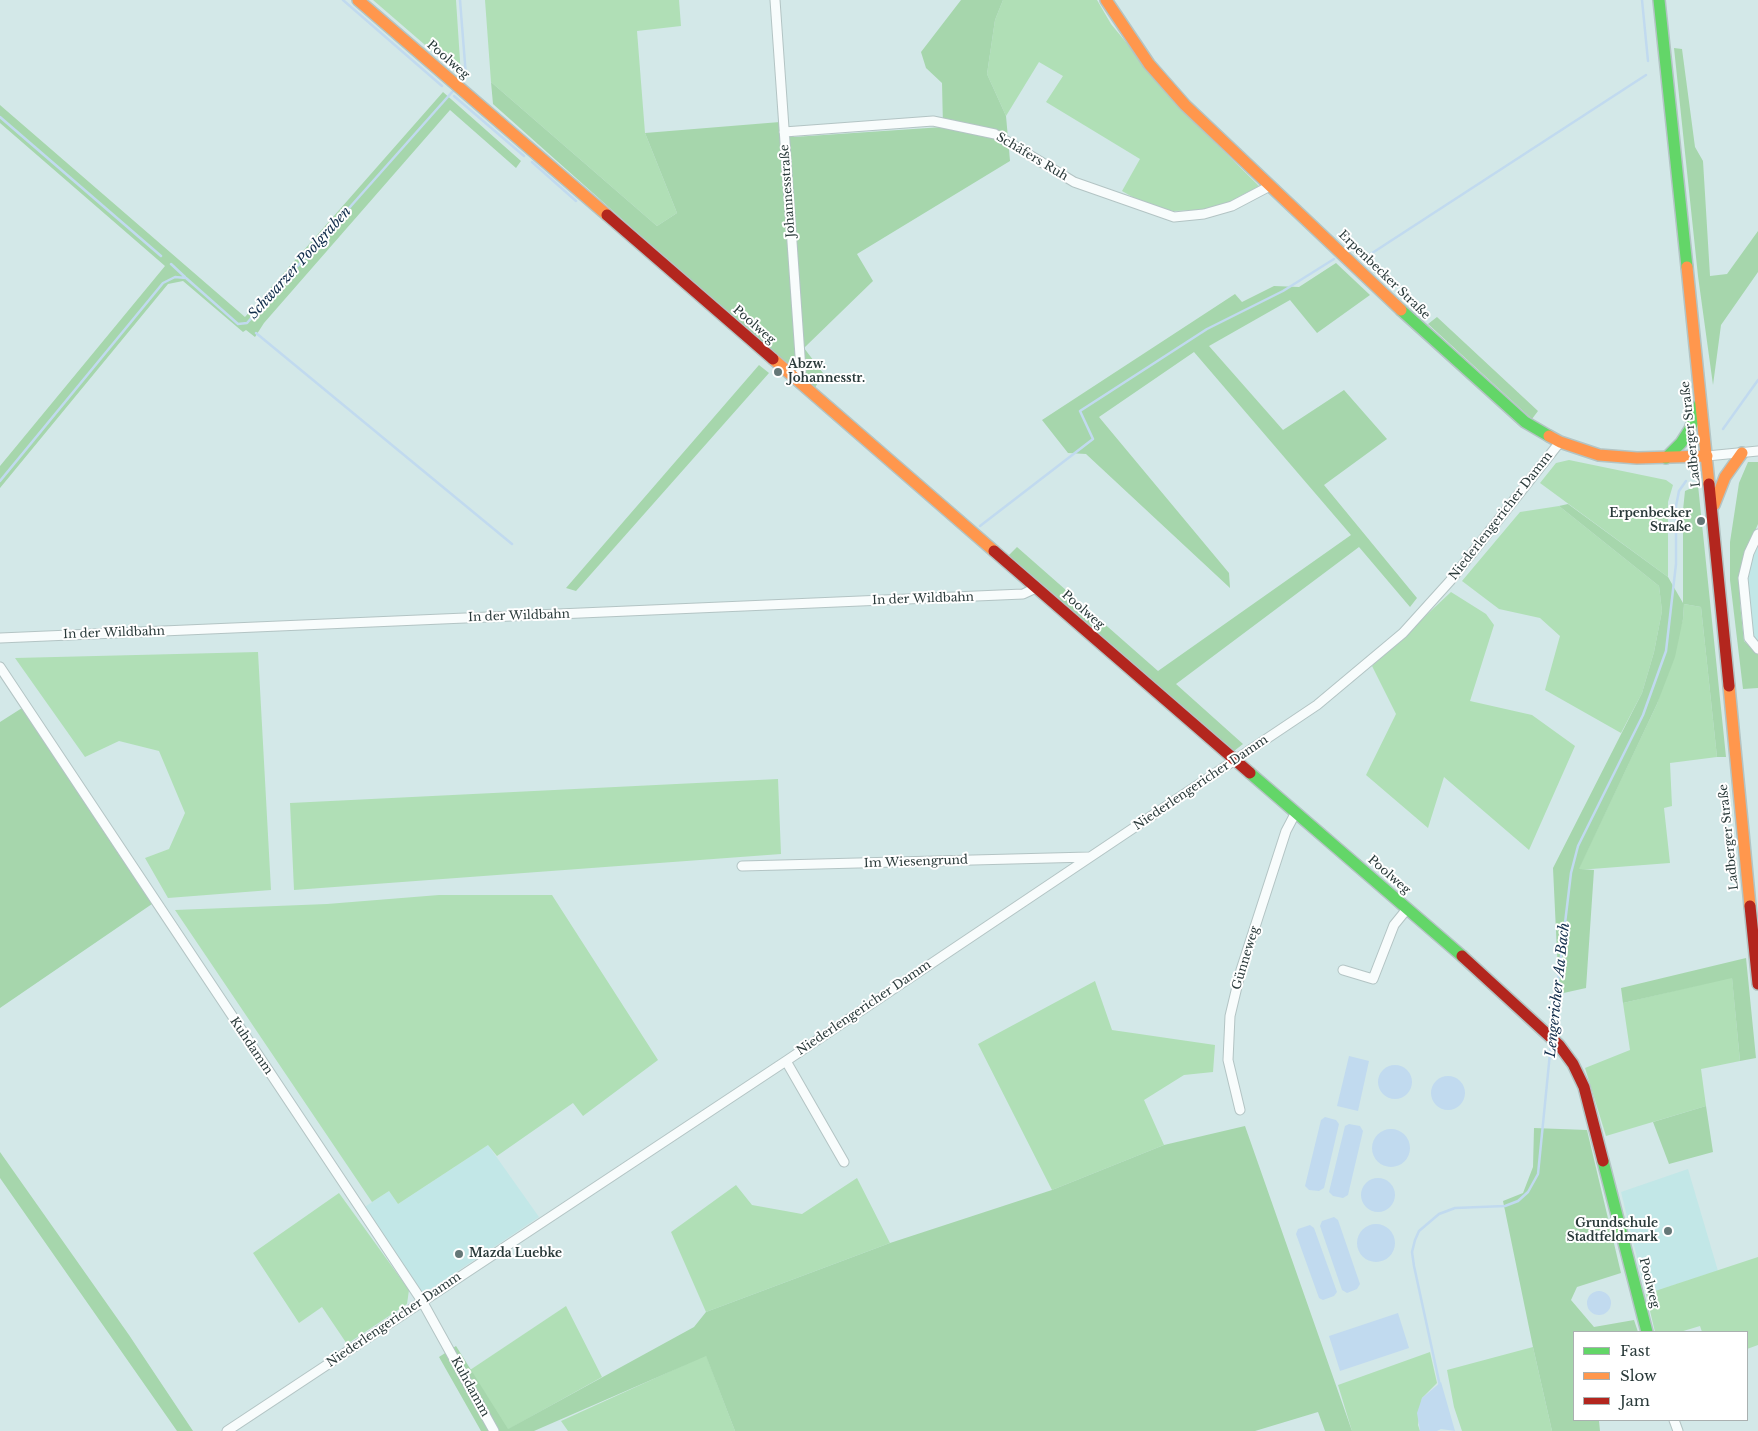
<!DOCTYPE html>
<html>
<head>
<meta charset="utf-8">
<style>
	body { margin:0 }
	#map { position:relative; width:1758px; height:1431px; overflow:hidden; background:#d3e8e8; font-family:"Libre Baskerville",serif }
	canvas { display:block }
	.legend { position:absolute; left:1573px; top:1331px; width:175px; height:90px; box-sizing:border-box; background:#fff; border:1px solid #aab0b0; margin:0; padding:6px 9px; list-style:none; font-size:15px; color:#2a3a3a }
	.legend li { display:flex; align-items:center; gap:10px; height:25px }
	.legend b { width:25px; border:1px solid #aab0b0 }
</style>
</head>
<body>
<div id="map">
<canvas width="1758" height="1431"></canvas>
<ul class="legend">
<li><b style="height:6px;background:#63d668"></b>Fast</li>
<li><b style="height:6px;background:#ff974d"></b>Slow</li>
<li><b style="height:6px;background:#b3261e"></b>Jam</li>
</ul>
</div>
<script>
const g = document.querySelector('canvas').getContext('2d');
g.lineJoin = 'round';
function fillPath(path, color) {
  g.fillStyle = color;
  g.fill(path, 'evenodd');
}
function poly(rows) {
  const path = new Path2D();
  for (const r of rows) {
    if (r.length === 3) {
      path.moveTo(r[0] + r[2], r[1]);
      path.arc(r[0], r[1], r[2], 0, 2 * Math.PI);
      continue;
    }
    path.moveTo(r[0], r[1]);
    for (let i = 2; i < r.length; i += 2) path.lineTo(r[i], r[i + 1]);
  }
  return path;
}
function trace(path, color, width, dash) {
  g.strokeStyle = color;
  g.lineWidth = width;
  g.lineCap = dash ? 'butt' : 'round';
  g.setLineDash(dash || []);
  g.stroke(path);
}
function label(font, color, halo, rows, align = 'center') {
  g.font = font + ' "Libre Baskerville",serif';
  g.lineWidth = 4;
  g.setLineDash([]);
  g.textBaseline = 'middle';
  g.strokeStyle = halo;
  g.fillStyle = color;
  for (const [text, x, y, turn = 0] of rows) {
    g.save();
    g.translate(x, y);
    g.rotate((+turn || 0) * Math.PI / 180);
    g.textAlign = isNaN(turn) ? turn : align;
    if (halo) g.strokeText(text, 0, 0);
    g.fillText(text, 0, 0);
    g.restore();
  }
}
fillPath(poly([
	[1758,542,1758,642,1754,637,1746,578,1751,555],
	[488,1145,539,1217,423,1294,363,1208,389,1191,398,1204],
	[1688,1169,1718,1271,1646,1294,1621,1192]
]), '#c2e7e7');
fillPath(poly([
	[373,0,456,0,461,76],
	[485,0,679,0,681,26,637,31,645,133,677,213,657,226,491,82],
	[1003,0,1097,0,1111,24,1181,109,1259,186,1229,202,1201,210,1173,211,1143,203,1122,191,1140,159,1046,102,1063,76,1039,62,1006,116,987,74,995,20],
	[1569,460,1666,480,1673,485,1668,502,1668,577,1540,483,1556,463],
	[1559,506,1659,586,1662,611,1654,652,1642,693,1621,733,1545,690,1560,636,1540,618,1499,609,1462,581,1520,512],
	[1451,592,1486,614,1494,625,1470,701,1532,715,1575,746,1529,850,1444,777,1428,828,1366,775,1396,714,1372,666],
	[1684,604,1701,607,1717,757,1670,763,1672,806,1664,808,1670,863,1578,870,1657,704,1683,619],
	[258,652,271,890,168,898,145,858,169,849,185,813,159,751,119,741,85,757,15,658],
	[778,779,781,854,294,890,290,803],
	[439,895,552,895,658,1060,583,1116,573,1103,497,1156,488,1145,398,1204,389,1191,372,1202,175,910,327,904],
	[1732,977,1740,1061,1701,1069,1706,1106,1606,1136,1585,1068,1630,1050,1623,1003],
	[1095,981,1112,1030,1215,1045,1213,1072,1184,1075,1144,1100,1164,1145,1052,1190,978,1044],
	[857,1178,890,1243,706,1312,671,1232,736,1185,752,1205,802,1214],
	[339,1193,409,1290,407,1304,347,1344,322,1307,299,1323,253,1253],
	[1758,1257,1758,1345,1747,1349,1747,1332,1702,1332,1700,1326,1680,1332,1655,1332,1646,1294],
	[566,1306,602,1377,507,1430,470,1370],
	[1533,1347,1552,1431,1462,1431,1454,1407,1447,1370],
	[1430,1352,1437,1383,1422,1398,1418,1425,1420,1431,1352,1431,1338,1385],
	[706,1355,735,1431,568,1431,561,1421]
]), '#b0dfb6');
fillPath(poly([
	[961,0,1003,0,995,20,987,74,1006,116,1010,161,857,254,873,281,804,348,823,373,814,390,493,104,491,82,657,226,677,213,645,133,780,122,794,137,943,127,942,83,926,68,921,52],
	[1674,48,1682,49,1695,147,1703,161,1710,276,1727,274,1758,231,1758,272,1721,325,1713,385,1698,276],
	[443,92,521,161,516,168,450,110,264,323,255,337,246,330,243,332,183,281,168,284,0,488,0,466,165,266,0,123,0,105,245,317],
	[1336,263,1370,295,1317,333,1290,300,1209,346,1283,430,1344,390,1387,439,1324,485,1417,598,1410,607,1359,547,1176,684,1243,744,1234,751,1008,556,1017,547,1158,671,1351,535,1194,352,1099,417,1229,573,1230,588,1086,454,1068,453,1042,420,1235,294,1242,302,1274,286,1299,287],
	[1437,317,1538,411,1532,419,1428,324],
	[759,365,769,373,576,591,566,588],
	[1748,462,1758,462,1758,524,1745,553,1741,578,1740,603,1744,641,1758,654,1758,688,1743,689,1730,580,1730,542,1739,483],
	[1698,485,1726,757,1717,757,1701,607,1684,604,1683,619,1675,657,1657,704,1579,869,1594,870,1586,988,1559,994,1553,868,1642,693,1654,652,1662,611,1659,586,1559,506,1568,504,1668,577,1683,603,1683,510,1685,491],
	[22,708,152,904,0,1008,0,722],
	[1746,958,1756,1058,1740,1061,1732,978,1623,1003,1621,988],
	[1706,1106,1713,1152,1669,1164,1653,1122],
	[1245,1126,1352,1431,1325,1431,1318,1412,1255,1431,735,1431,706,1356,534,1431,481,1431,439,1357,456,1346,508,1429,694,1327,706,1312,890,1243,1052,1190,1164,1145],
	[1534,1128,1587,1130,1621,1273,1577,1287,1571,1300,1594,1327,1634,1320,1638,1332,1574,1332,1574,1420,1601,1420,1599,1421,1600,1431,1552,1431,1533,1347,1503,1201,1523,1193,1533,1167],
	[0,1152,129,1335,193,1431,177,1431,0,1178]
]), '#a6d6ac');
fillPath(poly([
	[1349,1056,1369,1061,1358,1111,1337,1106],
	[1395,1082,17],
	[1448,1093,17],
	[1325,1117,1336,1120,1339,1124,1324,1188,1319,1191,1309,1190,1305,1186,1321,1120],
	[1349,1124,1360,1126,1363,1131,1348,1195,1343,1198,1333,1196,1329,1192,1345,1126],
	[1391,1148,19],
	[1378,1195,17],
	[1334,1217,1338,1220,1360,1284,1357,1289,1347,1293,1342,1290,1320,1226,1322,1221],
	[1376,1243,19],
	[1310,1225,1314,1228,1337,1292,1334,1296,1323,1300,1319,1298,1296,1234,1298,1229],
	[1599,1303,12],
	[1398,1313,1409,1348,1340,1371,1329,1336],
	[1441,1382,1455,1431,1441,1429,1437,1431,1420,1431,1417,1413,1422,1398]
]), '#c1daef');
trace(poly([
	[343,0,442,86],
	[460,0,466,76,461,83],
	[1642,0,1648,61],
	[454,96,524,156],
	[0,117,161,256],
	[532,162,576,201],
	[1366,257,1646,75],
	[171,264,185,277],
	[256,333,512,544],
	[1723,429,1758,380],
	[0,481,163,283,175,277,186,278,238,324,247,323,453,91],
	[980,526,1093,439,1080,411,1207,329,1283,291,1334,259],
	[1552,1032,1571,873,1578,846,1643,715,1666,651,1676,564,1676,506,1679,491,1686,481],
	[1440,1386,1414,1266,1412,1252,1415,1240,1419,1231,1439,1214,1455,1208,1505,1206,1518,1201,1528,1192,1538,1174,1551,1043]
]), '#c1daef', 2.5);
const street = poly([
	[775,0,801,370,798,382],
	[784,132,933,121,995,134,1074,182,1174,217,1204,214,1232,206,1270,186],
	[1707,456,1758,451],
	[1758,534,1749,553,1743,578,1749,638,1758,649],
	[0,638,1023,594,1036,588],
	[0,667,422,1301,494,1431],
	[742,866,1089,857],
	[1343,970,1373,979,1394,925,1407,909],
	[786,1061,844,1162],
	[1240,1110,1228,1060,1230,1016,1241,970,1286,831,1296,812],
	[1674,1420,1678,1431],
	[227,1431,786,1061,1317,705,1403,633,1450,581,1560,442]
]);
const fast = poly([
	[1659,0,1687,267],
	[1401,310,1525,422,1549,436],
	[1666,458,1681,443,1690,429,1700,403],
	[1250,773,1462,956],
	[1603,1161,1647,1332]
]);
const slow = poly([
	[358,0,607,215],
	[1106,0,1149,64,1185,105,1401,310],
	[1687,267,1709,484],
	[773,359,994,551],
	[1549,436,1560,442,1599,455,1637,458,1707,456],
	[1714,505,1725,477,1742,453],
	[1729,686,1750,906]
]);
const jam = poly([
	[607,215,773,359],
	[1709,484,1729,686],
	[994,551,1250,773],
	[1750,906,1758,984],
	[1462,956,1559,1045,1573,1064,1584,1087,1603,1161]
]);
trace(street, '#b3c4c4', 11);
trace(fast, '#b3c4c4', 14);
trace(slow, '#b3c4c4', 14);
trace(jam, '#b3c4c4', 14);
trace(street, '#f8fcfc', 9);
trace(fast, '#63d668', 11);
trace(slow, '#ff974d', 11);
trace(jam, '#b3261e', 11);
for (const [x, y, r, color] of [
	[778,372,5,"#657777"],
	[1701,521,5,"#657777"],
	[1668,1231,5,"#657777"],
	[459,1254,5,"#657777"]
]) {
  const dot = new Path2D();
  dot.arc(x, y, r, 0, 2 * Math.PI);
  g.fillStyle = color;
  g.fill(dot);
  trace(dot, '#fff', 2);
}
label('12px', '#2a3a3a', '#fff', [
	["Poolweg",448,60,41],
	["Schäfers Ruh",1032,157,31],
	["Johannesstraße",788,191,-94],
	["Erpenbecker Straße",1384,275,44],
	["Poolweg",754,325,41],
	["Ladberger Straße",1691,434,-96],
	["Niederlengericher Damm",1501,516,-52],
	["In der Wildbahn",923,599,-2],
	["Poolweg",1083,610,41],
	["In der Wildbahn",519,616,-2],
	["In der Wildbahn",114,633,-2],
	["Niederlengericher Damm",1201,783,-34],
	["Ladberger Straße",1729,837,-96],
	["Im Wiesengrund",916,862,-2],
	["Poolweg",1389,875,41],
	["Günneweg",1246,958,-73],
	["Niederlengericher Damm",864,1008,-34],
	["Kuhdamm",251,1046,56],
	["Poolweg",1649,1283,76],
	["Niederlengericher Damm",394,1320,-34],
	["Kuhdamm",470,1387,61]
]);
label('bold 12px', '#2a3a3a', '#fff', [
	["Abzw.",788,365],
	["Johannesstr.",788,379],
	["Erpenbecker",1691,514,"right"],
	["Straße",1691,528,"right"],
	["Grundschule",1658,1224,"right"],
	["Stadtfeldmark",1658,1238,"right"],
	["Mazda Luebke",469,1254]
], 'left');
label('italic 14px', '#112d4b', '#fff', [
	["Schwarzer Poolgraben",300,263,-48],
	["Lengericher Aa Bach",1558,990,-84]
]);
</script>
</body>
</html>
